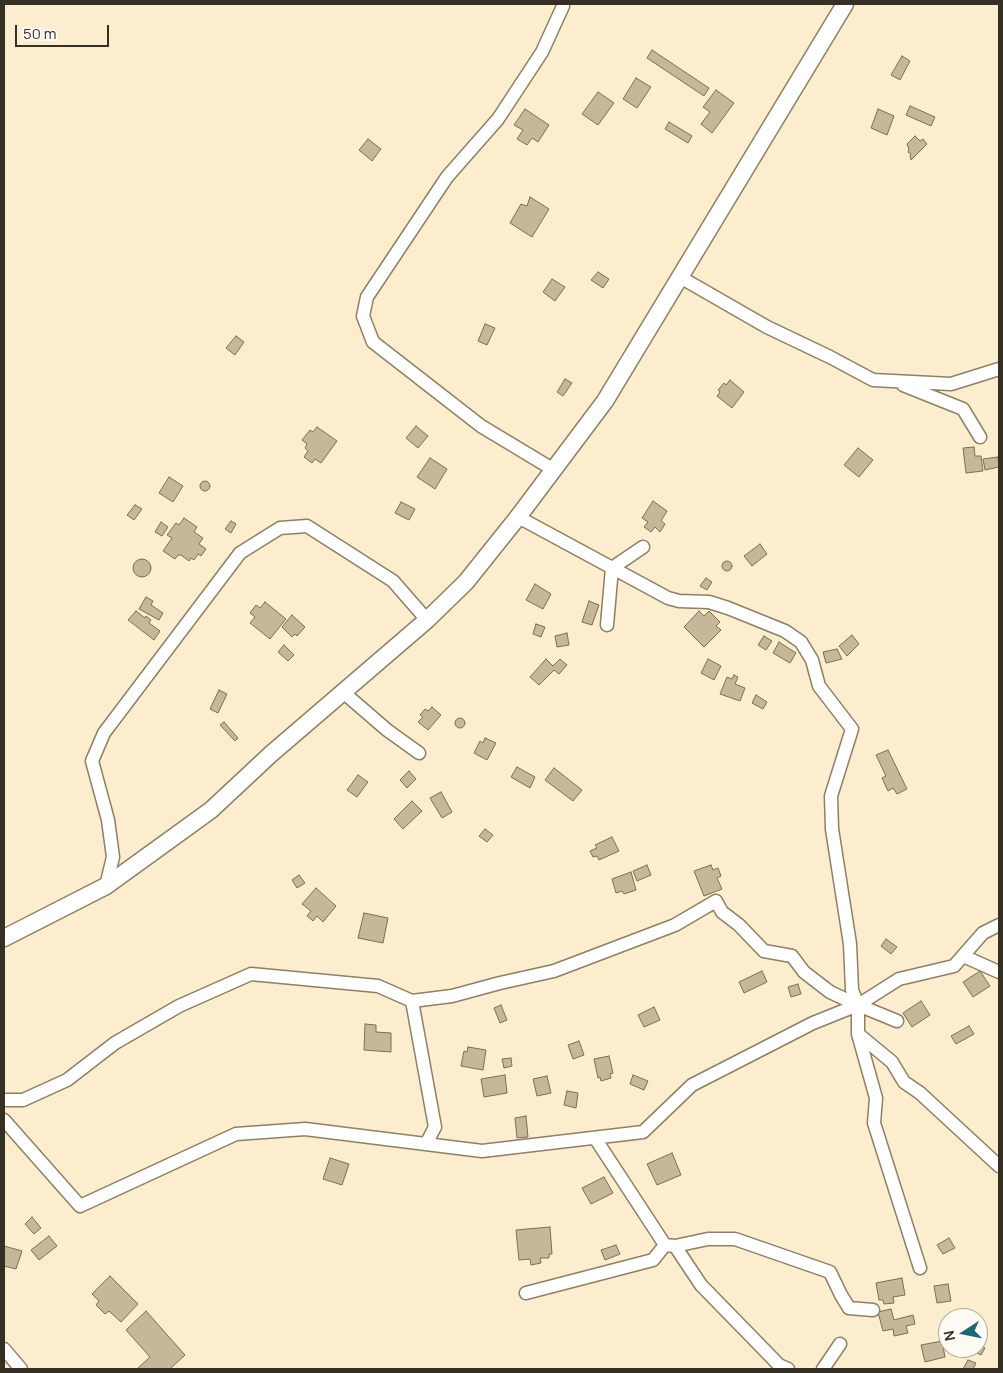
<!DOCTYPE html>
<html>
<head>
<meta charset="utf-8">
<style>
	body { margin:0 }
	#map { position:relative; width:1003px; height:1373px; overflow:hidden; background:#fcedce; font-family:Manrope,sans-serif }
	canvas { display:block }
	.frame { position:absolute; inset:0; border:5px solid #363024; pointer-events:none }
	.north { position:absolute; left:938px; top:1308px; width:50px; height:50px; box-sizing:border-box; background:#fefbf5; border:1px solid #aeaaa1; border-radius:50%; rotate:259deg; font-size:14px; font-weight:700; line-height:20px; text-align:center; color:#363024 }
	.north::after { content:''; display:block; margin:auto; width:18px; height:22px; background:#1d6971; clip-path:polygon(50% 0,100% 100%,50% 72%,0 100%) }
	.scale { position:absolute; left:15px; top:25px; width:94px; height:22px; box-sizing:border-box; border:2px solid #363024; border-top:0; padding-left:6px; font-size:15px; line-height:18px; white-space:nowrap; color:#363024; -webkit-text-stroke:4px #fefbf5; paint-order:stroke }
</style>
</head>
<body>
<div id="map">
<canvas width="1003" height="1373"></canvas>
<div class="frame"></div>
<div class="north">N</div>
<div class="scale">50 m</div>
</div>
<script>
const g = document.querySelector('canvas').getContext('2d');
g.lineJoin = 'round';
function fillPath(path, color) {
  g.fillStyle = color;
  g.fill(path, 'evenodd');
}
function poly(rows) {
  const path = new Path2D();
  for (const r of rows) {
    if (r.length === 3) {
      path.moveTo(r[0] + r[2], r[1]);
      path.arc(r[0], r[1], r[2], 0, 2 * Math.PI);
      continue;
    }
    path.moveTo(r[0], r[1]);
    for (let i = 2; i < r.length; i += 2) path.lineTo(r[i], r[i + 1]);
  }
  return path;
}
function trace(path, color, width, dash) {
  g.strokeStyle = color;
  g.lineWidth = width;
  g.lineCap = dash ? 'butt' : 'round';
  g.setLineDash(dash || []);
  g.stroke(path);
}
const building = poly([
	[652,50,709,88,704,96,647,58,652,50],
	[902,56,910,61,900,80,891,75,902,56],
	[636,78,651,87,637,108,623,99,636,78],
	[716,90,734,103,712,133,701,124,710,112,703,107,716,90],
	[598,92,614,103,598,125,582,114,598,92],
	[910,106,935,117,931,126,906,115,910,106],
	[525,109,549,125,538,142,532,138,527,145,517,139,523,130,514,125,525,109],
	[878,109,894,116,887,135,871,128,878,109],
	[669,122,692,136,688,143,665,129,669,122],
	[915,136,920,141,923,139,927,144,911,160,910,156,911,154,908,152,909,149,907,144,915,136],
	[368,139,381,149,372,161,359,150,368,139],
	[530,197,549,209,532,237,510,223,521,204,527,206,530,197],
	[598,272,609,279,603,288,591,280,598,272],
	[552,279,565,287,555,301,543,292,552,279],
	[485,324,495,328,487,345,478,341,485,324],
	[236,336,244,342,235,355,226,348,236,336],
	[565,379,572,383,563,396,557,392,565,379],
	[730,380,744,392,732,408,717,396,720,392,718,390,724,383,726,385,730,380],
	[416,426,428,436,418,448,406,438,416,426],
	[317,427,337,441,321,463,315,459,312,463,304,457,308,451,305,448,307,444,302,440,310,430,313,432,317,427],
	[974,447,975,456,981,456,983,471,966,473,963,448,974,447],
	[858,448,873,460,859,477,844,465,858,448],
	[998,457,999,467,985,470,983,459,998,457],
	[430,458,447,469,435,489,417,477,430,458],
	[169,477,183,486,173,502,159,493,169,477],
	[205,486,5],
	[653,501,667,511,661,521,665,524,660,532,655,527,651,532,644,527,648,522,642,518,653,501],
	[401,502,415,509,409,520,395,513,401,502],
	[135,505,142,509,134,520,127,515,135,505],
	[184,518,197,527,194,532,203,538,199,544,206,549,201,556,198,554,194,560,191,558,189,561,181,555,178,555,175,559,163,551,172,538,167,535,176,523,179,525,184,518],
	[231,521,236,524,231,533,225,529,231,521],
	[161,522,168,527,162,536,155,532,161,522],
	[760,544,767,554,752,566,744,556,760,544],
	[142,568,9],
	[727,566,5],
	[706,578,712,582,707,590,700,586,706,578],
	[535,584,551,594,543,609,526,600,535,584],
	[146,597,153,601,151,605,163,613,159,620,139,609,146,597],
	[589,601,599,605,592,625,582,622,589,601],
	[265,602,286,619,270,639,250,623,255,617,250,613,256,605,260,608,265,602],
	[136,611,145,618,146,616,151,620,149,623,160,631,154,640,128,620,136,611],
	[699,611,704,616,709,611,720,622,716,626,721,630,704,647,684,627,699,611],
	[292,615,305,627,297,636,295,634,292,637,282,627,292,615],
	[536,624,545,627,541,637,533,634,536,624],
	[567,633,569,645,557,647,555,636,567,633],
	[852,635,859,644,847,656,839,646,852,635],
	[764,636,772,641,766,650,758,645,764,636],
	[779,642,796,653,790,663,773,653,779,642],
	[284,645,294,655,288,661,278,652,284,645],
	[837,649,842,659,826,663,823,652,837,649],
	[546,659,553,666,560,659,567,665,559,674,554,670,539,685,530,677,546,659],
	[708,659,721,666,714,680,701,673,708,659],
	[734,675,738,677,735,684,745,688,740,701,720,694,727,677,732,679,734,675],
	[219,690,227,694,218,713,210,709,219,690],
	[756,695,767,702,763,709,752,703,756,695],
	[432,707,441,715,428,730,418,722,423,717,420,715,425,709,428,711,432,707],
	[460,723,5],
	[224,722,238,738,235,741,220,725,224,722],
	[485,738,496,743,487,760,474,753,480,741,483,743,485,738],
	[888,750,907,789,897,794,893,788,888,791,882,778,886,776,876,755,888,750],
	[517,767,535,777,530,788,511,777,517,767],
	[554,768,582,790,573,801,545,780,554,768],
	[409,771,416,779,407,788,400,780,409,771],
	[358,775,368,782,357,797,347,790,358,775],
	[441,792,452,812,442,818,430,798,441,792],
	[412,801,422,811,403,829,394,819,412,801],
	[485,829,493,835,487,842,479,836,485,829],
	[612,837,619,851,599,860,597,856,593,857,590,851,597,848,595,845,612,837],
	[647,865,651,875,637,881,633,871,647,865],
	[711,865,713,870,718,868,721,876,717,878,722,889,704,896,694,871,711,865],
	[631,872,636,890,624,894,622,891,616,893,612,879,631,872],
	[299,875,305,883,297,888,292,880,299,875],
	[316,888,336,906,323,922,317,916,313,921,307,916,311,911,302,904,316,888],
	[364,913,388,918,383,943,358,938,364,913],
	[886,939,897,947,891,954,881,946,886,939],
	[762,971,767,982,744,993,739,982,762,971],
	[980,971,990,986,973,997,963,982,980,971],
	[798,984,801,994,791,997,788,987,798,984],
	[921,1001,930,1015,912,1027,903,1013,921,1001],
	[501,1005,507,1020,500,1023,494,1008,501,1005],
	[654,1007,660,1020,644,1027,638,1015,654,1007],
	[365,1024,376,1025,376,1032,391,1033,391,1052,364,1050,365,1024],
	[969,1026,974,1034,956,1044,951,1036,969,1026],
	[579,1041,584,1055,573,1059,568,1045,579,1041],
	[468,1047,486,1050,483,1070,461,1066,464,1051,467,1052,468,1047],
	[609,1056,613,1073,610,1074,611,1078,601,1081,600,1077,598,1078,594,1059,609,1056],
	[511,1058,512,1066,504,1068,502,1059,511,1058],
	[505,1075,507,1093,484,1097,481,1079,505,1075],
	[633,1075,648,1081,644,1090,630,1084,633,1075],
	[547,1076,551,1093,537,1096,533,1079,547,1076],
	[567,1091,578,1093,576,1108,564,1105,567,1091],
	[526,1116,528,1137,517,1138,515,1118,526,1116],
	[672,1153,681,1175,657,1185,647,1164,672,1153],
	[330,1158,349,1164,342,1185,323,1179,330,1158],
	[604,1177,613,1193,591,1204,582,1188,604,1177],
	[32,1217,41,1228,34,1234,25,1224,32,1217],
	[550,1227,552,1254,549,1254,549,1258,540,1258,541,1263,531,1265,530,1259,519,1260,516,1230,550,1227],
	[49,1236,57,1246,39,1260,31,1250,49,1236],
	[949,1238,955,1248,943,1254,937,1245,949,1238],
	[616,1245,620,1254,605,1260,601,1250,616,1245],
	[4,1246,22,1251,16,1269,4,1266,4,1246],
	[110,1276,138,1304,121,1322,109,1311,105,1314,96,1305,99,1301,92,1294,110,1276],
	[902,1278,905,1295,893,1297,894,1303,884,1304,883,1300,879,1300,876,1283,902,1278],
	[948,1284,951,1301,937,1303,934,1286,948,1284],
	[891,1309,894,1320,913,1315,915,1324,906,1326,908,1333,894,1336,893,1329,883,1331,878,1312,891,1309],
	[146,1311,185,1355,170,1369,137,1369,150,1357,126,1330,146,1311],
	[942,1341,945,1357,925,1362,921,1345,942,1341],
	[978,1344,985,1348,981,1355,973,1351,975,1348,978,1348,978,1344],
	[968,1360,976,1363,973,1369,963,1369,968,1360]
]);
fillPath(building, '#c5b799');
trace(building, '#7b6e53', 1);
const minor = poly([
	[680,277,767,327,830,357,873,380,951,384,999,369],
	[903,385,963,409,980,437],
	[554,470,481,426,373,342,363,316,367,297,447,177,498,119,542,52,563,6],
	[518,517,668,598,679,601,709,602,728,608,785,631,801,642,812,660,819,686,852,729,831,796,832,829,850,944,852,990,858,1005,858,1034,892,1062,904,1082,920,1093,999,1166],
	[607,625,612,568,643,547],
	[343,692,387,730,419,753],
	[106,886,113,857,108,820,92,761,104,733,240,553,280,528,307,526,393,581,427,620],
	[963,956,999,972],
	[412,1001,452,996,500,983,554,971,675,925,716,901,722,912,739,925,764,951,792,956,804,972,830,992,858,1005,897,1021],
	[858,1034,876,1098,874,1123,920,1268],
	[4,1100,23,1100,67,1080,115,1043,179,1006,251,974,378,986,412,1001,435,1127,426,1144],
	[4,1120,80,1206,236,1134,305,1129,482,1151,643,1132,692,1085,813,1023,858,1005,899,979,954,966,983,933,999,925],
	[665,1245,675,1246,708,1239,735,1239,830,1272,841,1295,849,1308,873,1310],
	[675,1246,701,1285,779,1365,788,1369],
	[526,1293,653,1260,665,1245,595,1138],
	[4,1349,21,1369],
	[823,1369,840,1344]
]);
const tertiary = poly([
	[4,938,106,886,211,810,271,754,427,620,466,582,518,517,605,401,845,4]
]);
trace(minor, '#8d8064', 15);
trace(tertiary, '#8d8064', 19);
trace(minor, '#fff', 12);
trace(tertiary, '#fff', 16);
</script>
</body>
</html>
